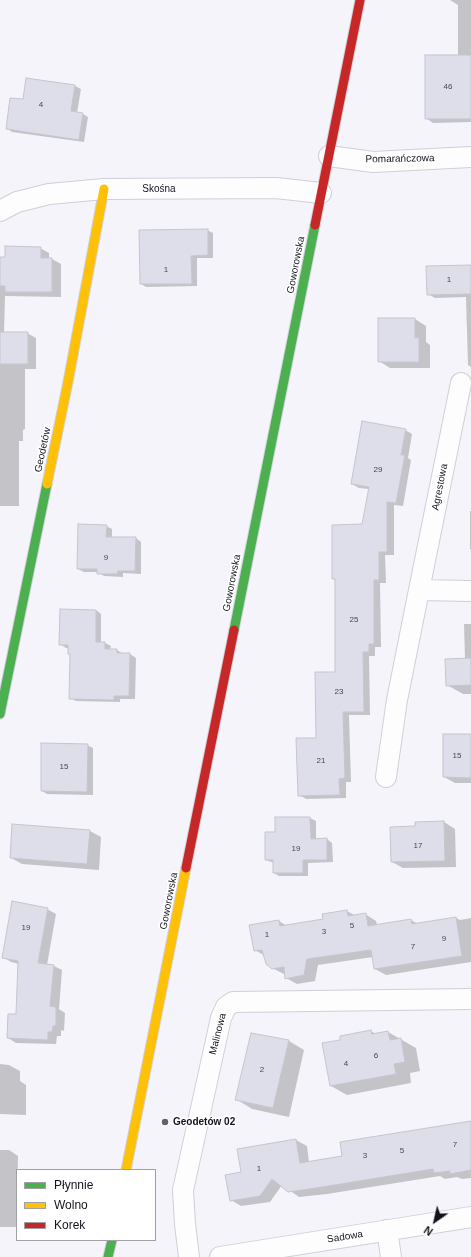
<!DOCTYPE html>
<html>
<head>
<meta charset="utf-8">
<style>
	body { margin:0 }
	#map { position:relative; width:471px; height:1257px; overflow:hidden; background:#f4f4fa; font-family:Arial,sans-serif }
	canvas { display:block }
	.legend { position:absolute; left:16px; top:1169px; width:140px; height:72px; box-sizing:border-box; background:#fff; border:1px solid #a1a1a5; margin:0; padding:5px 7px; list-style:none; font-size:12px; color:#13131e }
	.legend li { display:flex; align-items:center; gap:8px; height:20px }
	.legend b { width:20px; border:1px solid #a1a1a5 }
	.north { position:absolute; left:415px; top:1201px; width:40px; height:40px; -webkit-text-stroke:3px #fff; paint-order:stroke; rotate:214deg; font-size:11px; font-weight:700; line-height:16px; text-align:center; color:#13131e }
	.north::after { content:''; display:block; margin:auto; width:14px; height:18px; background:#13131e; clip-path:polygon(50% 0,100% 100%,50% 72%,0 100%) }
</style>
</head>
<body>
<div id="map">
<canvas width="471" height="1257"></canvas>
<ul class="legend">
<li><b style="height:5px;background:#4caf50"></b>Płynnie</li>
<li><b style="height:5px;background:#ffc107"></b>Wolno</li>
<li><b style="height:5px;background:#c62828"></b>Korek</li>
</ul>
<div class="north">N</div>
</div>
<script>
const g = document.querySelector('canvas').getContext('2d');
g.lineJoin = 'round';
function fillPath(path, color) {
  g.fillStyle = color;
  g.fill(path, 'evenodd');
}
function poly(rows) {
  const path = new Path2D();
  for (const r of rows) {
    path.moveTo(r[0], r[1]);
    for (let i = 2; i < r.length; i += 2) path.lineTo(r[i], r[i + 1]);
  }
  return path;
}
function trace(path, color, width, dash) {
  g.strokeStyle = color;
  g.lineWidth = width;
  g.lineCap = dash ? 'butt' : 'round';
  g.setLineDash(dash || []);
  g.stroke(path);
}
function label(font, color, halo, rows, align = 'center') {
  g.font = font + ' Arial,sans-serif';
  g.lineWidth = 3.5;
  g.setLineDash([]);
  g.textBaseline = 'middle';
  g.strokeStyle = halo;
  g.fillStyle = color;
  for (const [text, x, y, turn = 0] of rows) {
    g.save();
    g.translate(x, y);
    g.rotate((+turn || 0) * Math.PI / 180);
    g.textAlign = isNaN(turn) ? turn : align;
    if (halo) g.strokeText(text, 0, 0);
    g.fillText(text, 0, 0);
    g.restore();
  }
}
fillPath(poly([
	[450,0,471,0,471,122,433,123,426,118,458,56,458,5],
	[27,79,75,86,81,89,77,113,83,114,88,117,84,142,12,132,7,128,24,100],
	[207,230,213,233,213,258,197,258,197,286,146,287,141,284],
	[40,248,49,253,49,259,52,259,61,264,61,297,5,296,4,333,27,333,36,338,36,369,25,369,25,429,23,430,23,441,19,441,19,506,0,506,0,258,6,258],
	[471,266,471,367,468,365,466,297,435,298,428,294],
	[379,319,415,319,426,326,426,342,430,345,430,368,390,368,379,361],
	[405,430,412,434,408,458,411,460,403,506,394,505,394,555,385,555,386,583,380,583,381,647,375,647,375,656,369,656,370,715,349,715,351,782,346,782,346,798,306,799,299,795,336,673,336,580,333,579,363,525,369,489,359,488,352,484],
	[470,511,471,511,471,550,470,549],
	[106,526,112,529,112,538,136,538,141,542,141,574,123,573,123,577,104,576,98,572,84,572,78,569],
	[96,610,101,614,101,643,105,643,111,646,110,650,117,650,123,654,130,654,136,658,135,699,120,699,120,702,76,701,70,698,71,655,69,654,69,648,66,648,60,644],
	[464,624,471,624,471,694,463,694,447,685,465,659],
	[471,735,471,783,455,783,444,777],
	[87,745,93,748,93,795,47,794,42,791],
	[310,818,316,821,316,840,327,839,332,843,333,862,308,863,308,876,279,876,274,873,274,863,266,860,276,833],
	[444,822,455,829,456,867,403,868,392,862,416,827,416,823],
	[90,831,101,837,99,870,22,864,11,858],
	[47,909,56,914,47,965,54,966,62,970,59,1009,65,1013,64,1031,61,1030,61,1036,57,1036,56,1044,16,1043,8,1038,17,1015,19,964,11,962,3,957],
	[347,911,356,916,365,914,376,921,377,925,411,920,418,924,456,918,460,920,471,918,471,962,386,975,375,969,373,957,318,965,315,981,297,984,286,978,286,974,284,974,272,968,265,956,255,950,279,921,287,926,324,920],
	[371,1031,376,1034,388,1032,416,1048,420,1071,410,1073,411,1083,347,1095,331,1086,341,1040],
	[289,1041,304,1050,289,1117,252,1109,236,1099],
	[0,1064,9,1065,20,1071,20,1081,26,1085,26,1115,0,1114],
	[471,1122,471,1178,462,1179,457,1177,445,1179,440,1176,327,1194,299,1197,282,1185,270,1202,241,1206,231,1200,242,1173,239,1150,296,1140,307,1146,309,1162,343,1156],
	[0,1150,9,1150,18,1156,17,1227,0,1227]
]), '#0003');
const building = poly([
	[425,55,471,55,471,119,425,119,425,55],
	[26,78,75,85,71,111,83,113,79,140,6,129,10,98,23,99,26,78],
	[208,229,208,255,191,256,192,284,140,284,139,230,208,229],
	[5,246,41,247,41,258,52,258,52,292,5,292,5,286,0,286,0,257,5,257,5,246],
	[471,265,471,294,427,295,426,266,471,265],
	[378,318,415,318,415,338,419,337,419,362,378,362,378,318],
	[0,332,28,332,28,364,0,364,0,332],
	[362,421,406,429,401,455,405,455,396,503,387,502,387,552,379,552,379,580,374,580,374,644,369,644,369,652,363,652,364,712,343,712,345,778,339,779,340,795,298,796,296,738,316,738,315,672,335,672,335,579,332,579,332,525,362,524,369,487,351,484,362,421],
	[78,524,107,525,106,537,136,537,135,571,118,571,117,574,97,574,97,569,77,569,78,524],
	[60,609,96,610,96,642,105,642,105,649,117,649,117,653,130,653,129,696,114,696,114,700,69,699,70,654,68,654,68,645,59,645,60,609],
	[471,658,471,685,446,686,445,659,471,658],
	[443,734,471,734,471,778,443,777,443,734],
	[41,743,88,744,87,792,41,791,41,743],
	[275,817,310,817,311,839,327,838,327,860,303,860,303,873,273,873,273,860,265,860,265,832,275,832,275,817],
	[444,821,445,861,391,862,390,827,415,826,415,822,444,821],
	[12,824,90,830,87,864,10,858,12,824],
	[12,901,48,908,38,963,54,965,50,1006,56,1007,56,1026,53,1026,52,1032,48,1032,48,1040,7,1038,8,1014,16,1014,18,961,2,958,12,901],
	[347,910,348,916,366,913,368,926,411,919,412,924,456,917,462,956,374,969,371,950,307,959,304,975,285,979,284,967,272,969,266,964,262,950,254,951,249,925,279,920,280,926,323,919,322,914,347,910],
	[371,1030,372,1034,388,1031,390,1040,401,1038,405,1062,394,1064,396,1074,330,1086,322,1043,340,1040,340,1036,371,1030],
	[251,1033,289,1040,273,1108,235,1100,251,1033],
	[471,1121,471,1170,450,1174,450,1171,434,1173,433,1169,316,1188,288,1192,272,1179,260,1196,230,1201,225,1175,241,1172,237,1149,296,1139,300,1163,342,1156,340,1142,471,1121]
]);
fillPath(building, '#dedeea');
trace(building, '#c5c5cd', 1);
const street = poly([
	[329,156,373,162,471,157],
	[0,211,17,202,49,194,104,189,276,188,321,193],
	[419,590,461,383],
	[386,777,397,700,419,590,471,591],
	[387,1230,391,1257],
	[189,1257,185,1224,183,1190,221,1018,226,1007,233,1002,471,999],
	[220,1257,471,1217]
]);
const fast = poly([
	[234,630,315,225],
	[0,714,47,484],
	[108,1257,112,1240]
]);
const slow = poly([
	[47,484,68,382,104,189],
	[126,1170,186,868]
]);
const jam = poly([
	[315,225,360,0],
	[186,868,234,630]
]);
trace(street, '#cfcfd9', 22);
trace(fast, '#cfcfd9', 11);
trace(slow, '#cfcfd9', 11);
trace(jam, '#cfcfd9', 11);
trace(street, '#fdfdfe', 20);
trace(fast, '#4caf50', 9);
trace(slow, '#ffc107', 9);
trace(jam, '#c62828', 9);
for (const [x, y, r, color] of [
	[165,1122,4,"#62626b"]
]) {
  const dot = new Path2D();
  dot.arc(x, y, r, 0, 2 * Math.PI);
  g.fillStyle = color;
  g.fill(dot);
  trace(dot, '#fff', 1.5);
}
label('8px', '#474752', null, [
	["46",448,87],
	["4",41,105],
	["1",166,270],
	["1",449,280],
	["29",378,470],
	["9",106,558],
	["25",354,620],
	["23",339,692],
	["15",457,756],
	["21",321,761],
	["15",64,767],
	["17",418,846],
	["19",296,849],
	["5",352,926],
	["19",26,928],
	["3",324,932],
	["1",267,935],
	["9",444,939],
	["7",413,947],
	["6",376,1056],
	["4",346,1064],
	["2",262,1070],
	["7",455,1145],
	["5",402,1151],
	["3",365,1156],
	["1",259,1169]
]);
label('10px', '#13131e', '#fff', [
	["Pomarańczowa",400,159,-1],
	["Skośna",159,189],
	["Goworowska",296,265,-79],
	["Geodetów",43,450,-78],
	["Agrestowa",440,487,-79],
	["Goworowska",232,583,-79],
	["Goworowska",169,901,-79],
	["Malinowa",218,1034,-76],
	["Sadowa",345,1237,-9]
]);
label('bold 10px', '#13131e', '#fff', [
	["Geodetów 02",173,1122]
], 'left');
</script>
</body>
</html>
